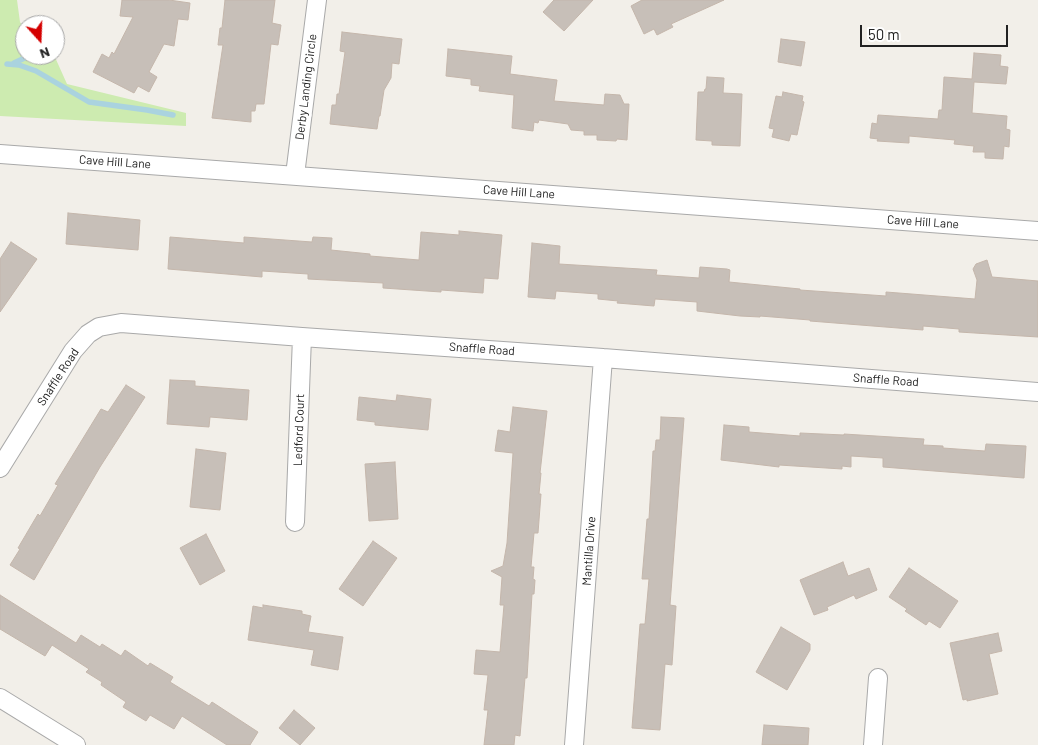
<!DOCTYPE html>
<html>
<head>
<meta charset="utf-8">
<style>
	body { margin:0 }
	#map { position:relative; width:1038px; height:745px; overflow:hidden; background:#f2efe9; font-family:Barlow,sans-serif }
	canvas { display:block }
	.north { position:absolute; left:15px; top:15px; width:50px; height:50px; box-sizing:border-box; background:#fff; border:1px solid #a7a7a7; border-radius:50%; rotate:160deg; font-size:14px; font-weight:700; line-height:20px; text-align:center; color:#222 }
	.north::after { content:''; display:block; margin:auto; width:18px; height:22px; background:#d40000; clip-path:polygon(50% 0,100% 100%,50% 72%,0 100%) }
	.scale { position:absolute; left:860px; top:25px; width:148px; height:22px; box-sizing:border-box; border:2px solid #222; border-top:0; padding-left:6px; font-size:15px; line-height:18px; white-space:nowrap; color:#222; -webkit-text-stroke:4px #fff; paint-order:stroke }
</style>
</head>
<body>
<div id="map">
<canvas width="1038" height="745"></canvas>
<div class="north">N</div>
<div class="scale">50 m</div>
</div>
<script>
const g = document.querySelector('canvas').getContext('2d');
g.lineJoin = 'round';
function fillPath(path, color) {
  g.fillStyle = color;
  g.fill(path, 'evenodd');
}
function poly(rows) {
  const path = new Path2D();
  for (const r of rows) {
    path.moveTo(r[0], r[1]);
    for (let i = 2; i < r.length; i += 2) path.lineTo(r[i], r[i + 1]);
  }
  return path;
}
function trace(path, color, width, dash) {
  g.strokeStyle = color;
  g.lineWidth = width;
  g.lineCap = dash ? 'butt' : 'round';
  g.setLineDash(dash || []);
  g.stroke(path);
}
function label(font, color, halo, rows, align = 'center') {
  g.font = font + ' Barlow,sans-serif';
  g.lineWidth = 5;
  g.setLineDash([]);
  g.textBaseline = 'middle';
  g.strokeStyle = halo;
  g.fillStyle = color;
  for (const [text, x, y, turn = 0] of rows) {
    g.save();
    g.translate(x, y);
    g.rotate((+turn || 0) * Math.PI / 180);
    g.textAlign = isNaN(turn) ? turn : align;
    if (halo) g.strokeText(text, 0, 0);
    g.fillText(text, 0, 0);
    g.restore();
  }
}
fillPath(poly([
	[0,0,17,0,20,22,25,30,25,55,54,55,67,84,186,113,186,126,0,116]
]), '#cdebb0');
trace(poly([
	[14,63,31,55],
	[7,64,19,65,36,71,89,102,147,110,173,115]
]), '#aad3df', 5.5);
const building = poly([
	[122,0,169,0,190,3,188,20,178,19,174,46,164,44,149,72,157,77,149,92,138,86,134,93,93,72,102,54,109,58,112,52,114,54,133,17,120,16,122,0],
	[225,0,275,0,272,23,281,25,278,45,271,44,264,104,256,104,255,111,251,111,251,122,212,118,223,45,218,45,220,28,222,28,225,0],
	[554,0,593,0,564,31,543,12,554,0],
	[642,0,724,0,671,24,673,27,657,35,654,29,644,34,631,6,642,0],
	[342,32,402,39,399,64,392,63,391,78,384,90,380,116,379,116,377,129,330,124,332,105,336,105,337,94,339,94,345,52,340,51,342,32],
	[781,39,805,42,801,66,778,62,781,39],
	[448,49,512,56,510,74,557,80,554,101,604,105,605,94,620,95,624,104,629,104,627,140,617,139,616,141,597,140,597,135,584,135,584,131,571,130,568,124,539,120,538,123,534,122,533,131,512,128,514,95,479,91,480,86,471,85,471,79,446,76,448,49],
	[974,53,1001,55,1000,66,1008,67,1006,84,974,82,972,113,1007,116,1006,129,1010,130,1009,147,1004,146,1003,159,985,158,985,152,973,152,974,146,954,144,955,140,909,136,909,143,877,141,878,139,870,138,872,123,877,124,878,115,938,119,939,110,942,110,944,77,972,79,974,53],
	[707,77,724,78,723,93,742,94,740,146,712,145,712,141,696,140,698,92,704,92,705,89,706,89,707,77],
	[783,92,803,96,802,101,804,102,797,135,791,134,789,141,772,137,774,129,769,128,776,96,782,97,783,92],
	[68,213,140,220,138,250,66,244,68,213],
	[459,231,502,235,498,279,484,278,483,293,441,290,441,292,383,288,383,283,308,279,308,274,262,271,262,277,168,269,170,237,244,243,244,237,312,242,313,237,332,238,331,250,370,254,370,256,419,260,421,232,459,235,459,231],
	[11,242,37,259,0,312,0,259,11,242],
	[532,243,560,246,559,264,657,270,656,275,699,278,700,267,727,269,730,270,729,282,800,289,800,290,886,296,886,292,975,299,977,280,973,269,976,264,987,260,992,277,1038,281,1038,337,959,332,959,329,923,326,923,330,810,321,810,320,760,316,760,317,740,316,697,311,697,302,655,299,654,306,617,303,618,301,598,299,598,294,556,291,555,299,528,297,532,243],
	[170,380,195,381,195,386,249,390,247,420,210,417,209,427,167,424,170,380],
	[126,385,145,397,100,467,34,580,10,565,20,549,18,548,38,514,40,516,58,485,55,484,101,409,108,412,126,385],
	[397,395,431,399,428,430,375,425,375,422,357,420,359,397,396,401,397,395],
	[513,407,547,411,540,473,541,473,539,494,541,494,538,533,534,533,531,567,534,567,533,579,535,580,534,594,532,594,527,678,525,678,520,736,515,735,514,745,484,745,488,710,484,710,488,675,474,674,476,650,500,652,504,605,500,605,502,577,491,571,503,566,507,543,513,453,495,451,498,430,510,432,513,407],
	[661,417,684,418,670,605,676,606,672,665,665,664,660,730,632,728,640,624,645,624,649,579,642,579,647,519,649,519,653,451,655,451,656,440,660,440,661,417],
	[724,425,749,427,749,432,800,436,800,433,844,435,844,434,924,439,923,445,943,446,943,448,985,451,986,444,1026,446,1024,478,883,467,883,458,851,456,851,467,842,466,842,469,779,465,779,467,721,460,724,425],
	[196,449,226,453,220,510,190,507,196,449],
	[395,462,398,519,369,521,365,464,395,462],
	[206,534,225,571,200,585,180,548,206,534],
	[373,541,397,558,363,606,339,589,373,541],
	[843,562,848,576,869,568,877,590,856,599,854,595,827,607,828,610,814,615,800,580,843,562],
	[909,568,958,601,940,628,929,621,926,625,905,611,907,609,889,597,909,568],
	[0,595,76,643,81,635,100,647,102,644,121,656,125,650,148,666,150,663,173,677,170,682,209,706,212,702,258,732,250,745,227,745,182,716,174,729,150,715,146,721,123,707,126,702,101,685,102,682,86,672,89,669,52,645,45,656,0,629,0,595],
	[263,605,302,611,302,614,311,616,308,632,343,637,338,670,311,665,314,650,248,640,253,606,263,608,263,605],
	[781,627,810,644,810,650,787,690,756,672,781,627],
	[998,633,1002,651,989,654,998,694,967,701,967,699,963,700,950,643,998,633],
	[294,710,315,728,300,745,279,728,294,710],
	[764,725,809,728,808,745,762,745,764,725]
]);
fillPath(building, '#c7bfb8');
trace(building, '#c4b6ab', 1);
const minor = poly([
	[0,154,1038,231],
	[295,175,317,0],
	[0,468,73,351,88,334,99,327,121,323,302,337,603,358,1038,392],
	[295,522,302,337],
	[0,698,76,745],
	[574,745,603,358],
	[873,745,878,678]
]);
trace(minor, '#a9a9a9', 20);
trace(minor, '#fff', 18);
label('12px', '#222', '#fff', [
	["Derby Landing Circle",306,87,-83],
	["Cave Hill Lane",115,162,4],
	["Cave Hill Lane",519,192,4],
	["Cave Hill Lane",923,222,4],
	["Snaffle Road",482,349,4],
	["Snaffle Road",58,377,-57],
	["Snaffle Road",886,380,4],
	["Ledford Court",299,430,-88],
	["Mantilla Drive",589,551,-86]
]);
</script>
</body>
</html>
